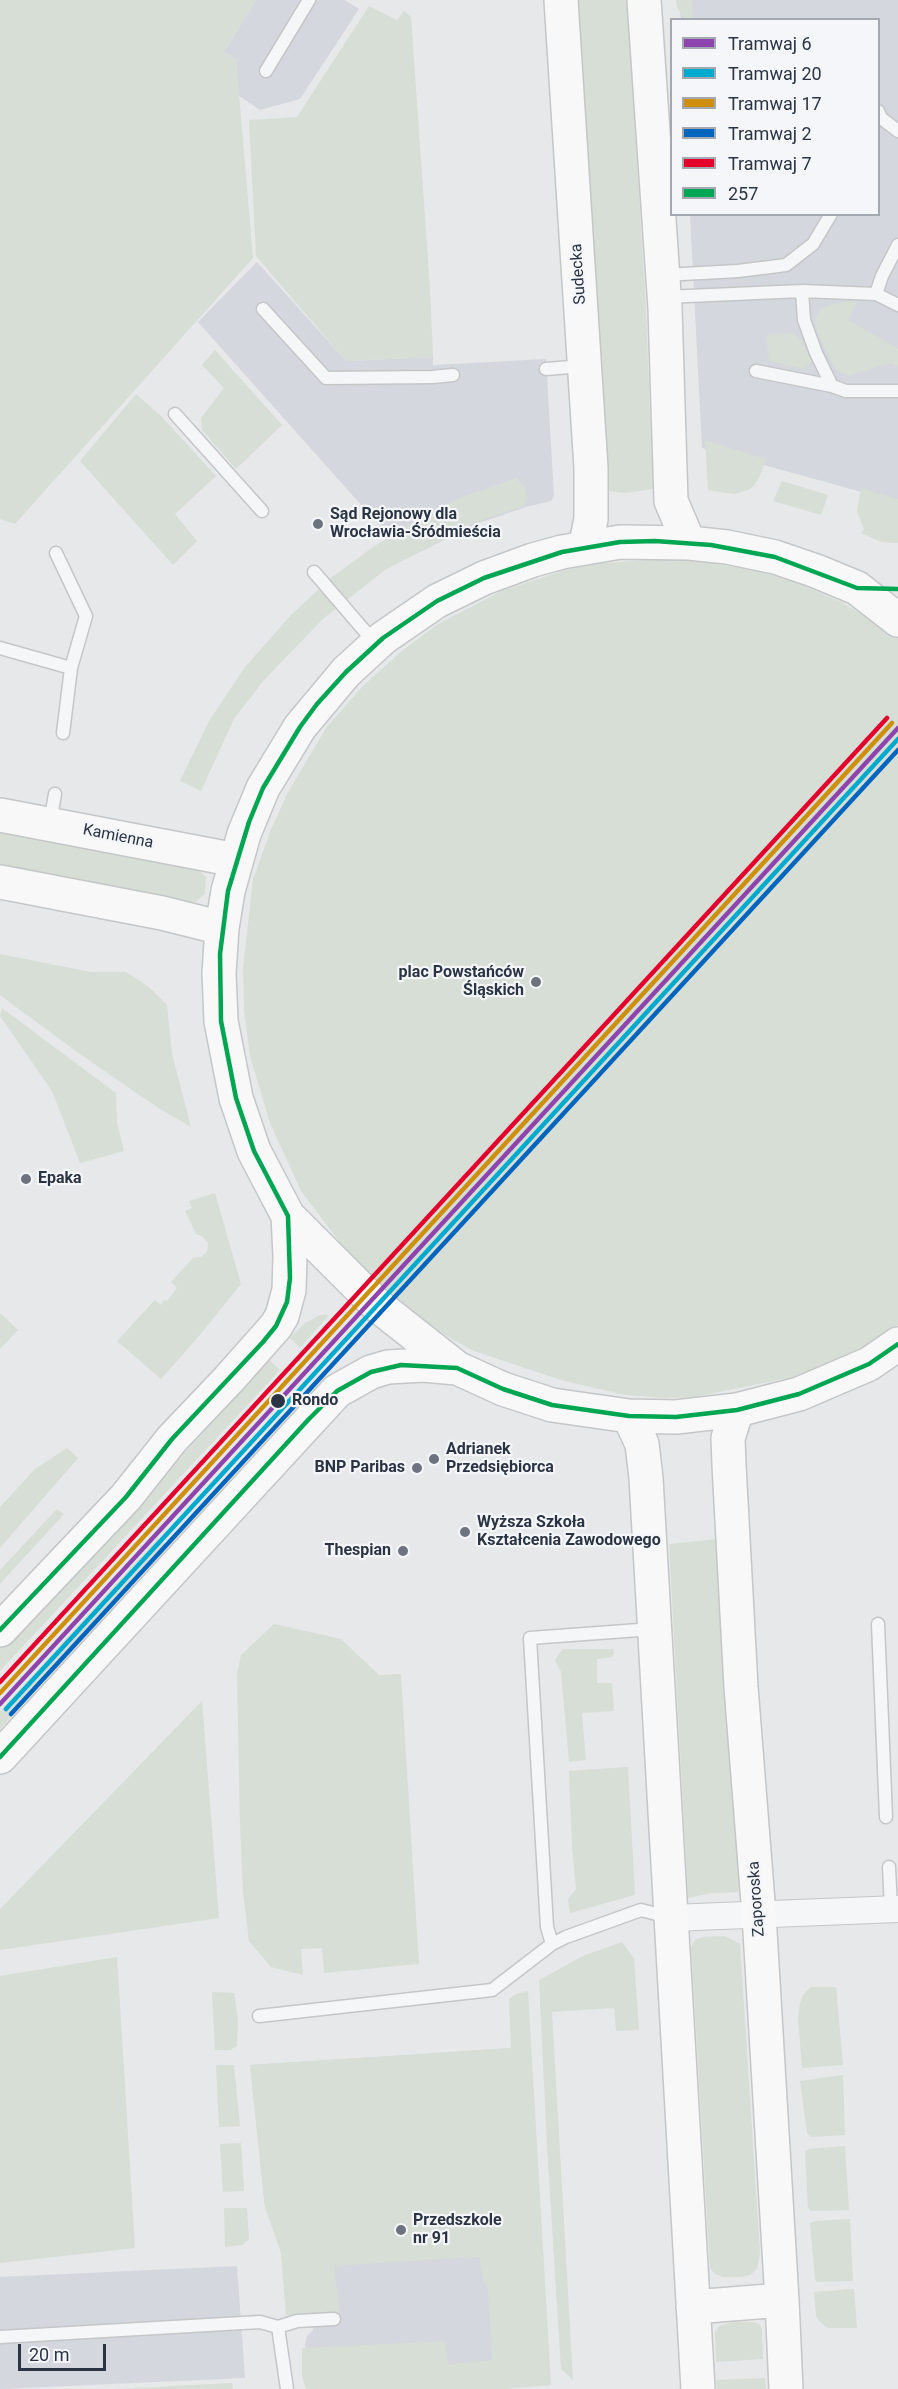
<!DOCTYPE html>
<html>
<head>
<meta charset="utf-8">
<style>
	body { margin:0 }
	#map { position:relative; width:898px; height:2389px; overflow:hidden; background:#e6e8ea; font-family:Roboto,sans-serif }
	canvas { display:block }
	.legend { position:absolute; left:670px; top:18px; width:210px; height:198px; box-sizing:border-box; background:#f4f6f9; border:2px solid #a4a8b1; margin:0; padding:8px 10px; list-style:none; font-size:18px; color:#2b3445 }
	.legend li { display:flex; align-items:center; gap:12px; height:30px }
	.legend b { width:30px; border:2px solid #a4a8b1 }
	.scale { position:absolute; left:18px; top:2344px; width:88px; height:27px; box-sizing:border-box; border:3px solid #2b3445; border-top:0; padding-left:8px; font-size:18px; line-height:21px; white-space:nowrap; color:#2b3445; -webkit-text-stroke:4px #f4f6f9; paint-order:stroke }
</style>
</head>
<body>
<div id="map">
<canvas width="898" height="2389"></canvas>
<ul class="legend">
<li><b style="height:8px;background:#8e44ad"></b>Tramwaj 6</li>
<li><b style="height:8px;background:#00a9ce"></b>Tramwaj 20</li>
<li><b style="height:8px;background:#ce8f0e"></b>Tramwaj 17</li>
<li><b style="height:8px;background:#0065bd"></b>Tramwaj 2</li>
<li><b style="height:8px;background:#e4002b"></b>Tramwaj 7</li>
<li><b style="height:8px;background:#00a651"></b>257</li>
</ul>
<div class="scale">20 m</div>
</div>
<script>
const g = document.querySelector('canvas').getContext('2d');
g.lineJoin = 'round';
function fillPath(path, color) {
  g.fillStyle = color;
  g.fill(path, 'evenodd');
}
function poly(rows) {
  const path = new Path2D();
  for (const r of rows) {
    path.moveTo(r[0], r[1]);
    for (let i = 2; i < r.length; i += 2) path.lineTo(r[i], r[i + 1]);
  }
  return path;
}
function trace(path, color, width, dash) {
  g.strokeStyle = color;
  g.lineWidth = width;
  g.lineCap = dash ? 'butt' : 'round';
  g.setLineDash(dash || []);
  g.stroke(path);
}
function label(font, color, halo, rows, align = 'center') {
  g.font = font + ' Roboto,sans-serif';
  g.lineWidth = 4.5;
  g.setLineDash([]);
  g.textBaseline = 'middle';
  g.strokeStyle = halo;
  g.fillStyle = color;
  for (const [text, x, y, turn = 0] of rows) {
    g.save();
    g.translate(x, y);
    g.rotate((+turn || 0) * Math.PI / 180);
    g.textAlign = isNaN(turn) ? turn : align;
    if (halo) g.strokeText(text, 0, 0);
    g.fillText(text, 0, 0);
    g.restore();
  }
}
fillPath(poly([
	[256,0,345,0,359,9,300,99,260,110,238,95,236,59,224,52],
	[679,0,898,0,898,502,702,448,690,215,878,214,878,20,681,19],
	[257,262,346,361,433,357,433,365,546,359,554,496,551,501,526,507,476,524,404,560,379,525,198,322],
	[518,2048,537,2380,319,2389,305,2345,307,2336,313,2330,312,2320,265,2207,250,2065],
	[237,2266,245,2378,0,2389,0,2277]
]), '#d4d7dd');
fillPath(poly([
	[0,0,256,0,224,52,236,59,253,258,15,524,0,519],
	[576,0,627,0,646,308,653,489,627,493,605,491],
	[676,0,692,0,693,19,684,19,677,7],
	[369,6,397,20,404,11,411,17,430,289,433,357,346,361,256,256,249,120,297,117],
	[858,300,848,320,898,348,898,367,891,363,849,376,839,372,833,366,816,329,815,319,821,309,832,304],
	[794,333,800,339,811,359,810,364,804,369,769,361,766,335],
	[215,350,282,425,236,469,202,430,201,418,224,388,202,365],
	[136,394,162,417,216,476,175,514,197,541,173,565,80,461],
	[705,440,766,459,759,478,754,486,748,490,734,494,708,490],
	[516,478,525,487,527,497,524,506,474,523,385,570,324,618,264,680,234,719,201,791,180,781,209,721,245,667,291,615,331,578,373,547,423,516,462,497],
	[782,481,828,495,821,515,773,501],
	[861,488,898,499,898,543,881,542,861,533,864,529,857,511],
	[658,559,685,560,752,569,800,584,843,603,898,637,898,1325,874,1341,847,1356,798,1376,694,1397,665,1398,625,1395,561,1380,474,1351,445,1335,417,1315,351,1257,301,1191,270,1123,250,1056,244,1010,243,968,253,880,270,832,287,794,326,728,363,686,403,650,438,624,502,591,565,570,603,563],
	[0,830,190,867,201,872,206,877,205,893,196,902,182,902,0,866],
	[0,954,91,972,126,972,149,987,167,1005,172,1054,191,1127,157,1107,77,1052,0,995],
	[2,1008,116,1093,117,1122,124,1151,80,1163,52,1091,0,1016],
	[215,1193,241,1284,199,1336,161,1379,117,1341,155,1300,161,1305,164,1300,167,1301,177,1288,171,1282,193,1258,201,1257,207,1252,208,1243,202,1236,196,1234,185,1211,192,1208,189,1201],
	[0,1313,18,1330,0,1349],
	[320,1315,329,1315,300,1348,290,1338,305,1323],
	[269,1360,280,1370,0,1671,0,1649,133,1510],
	[67,1448,78,1458,0,1548,0,1507,35,1469],
	[57,1509,64,1514,0,1584,0,1570],
	[158,1538,166,1545,0,1729,0,1711],
	[718,1539,739,1892,712,1893,688,1898,669,1544],
	[274,1624,341,1639,379,1675,401,1674,419,1964,324,1973,322,1948,301,1949,303,1975,271,1967,249,1941,243,1891,240,1824,237,1674,241,1655],
	[563,1649,614,1649,613,1657,597,1659,597,1683,612,1683,614,1711,582,1713,586,1760,569,1762,561,1672,555,1660],
	[202,1701,219,1918,0,1950,0,1909],
	[628,1767,635,1895,570,1913,568,1899,576,1889,572,1848,569,1771],
	[725,1936,740,1944,760,2253,757,2269,750,2275,741,2277,723,2277,715,2274,710,2268,692,1962,691,1948,695,1940,702,1937],
	[622,1942,634,1958,639,2030,616,2031,614,2008,552,2012,573,2380,561,2369,547,2145,539,1980,585,1955],
	[117,1957,135,2248,0,2263,0,1976],
	[811,1987,836,1987,843,2065,802,2068,798,2018,800,2003,803,1995],
	[528,1991,551,2385,504,2389,306,2389,302,2377,302,2348,445,2341,448,2364,492,2360,488,2291,483,2279,479,2257,334,2266,340,2313,286,2315,281,2253,265,2207,250,2065,511,2048,509,1999,516,1994],
	[212,1992,234,1993,238,2020,237,2046,230,2050,215,2050],
	[216,2065,234,2065,240,2126,219,2127],
	[843,2075,845,2135,811,2137,807,2133,800,2081],
	[241,2143,244,2191,223,2192,220,2144],
	[845,2146,849,2210,811,2211,808,2207,805,2152,809,2149],
	[224,2208,247,2208,249,2239,242,2245,225,2247],
	[850,2219,853,2281,817,2282,815,2279,810,2223,815,2221],
	[854,2289,857,2328,828,2328,819,2321,816,2316,814,2292],
	[732,2322,753,2322,759,2324,762,2329,763,2359,716,2362,715,2332,719,2326],
	[765,2378,766,2389,717,2389,716,2380],
	[232,2383,233,2389,117,2389]
]), '#d6ded6');
const lane = poly([
	[266,71,309,0],
	[878,111,881,118,898,131],
	[898,245,882,276,876,294,898,305],
	[664,275,738,271,786,265,813,244,831,214],
	[665,297,802,291],
	[263,309,326,378,432,377,453,375],
	[546,369,583,366],
	[756,371,832,386,846,391,898,391],
	[832,386,816,353,804,320,802,291,876,294],
	[175,414,262,511],
	[56,553,86,616,71,668],
	[314,572,375,643],
	[0,648,71,668,63,733],
	[50,823,55,794],
	[878,1624,886,1817],
	[889,1867,891,1909],
	[552,1944,547,1927,530,1638,653,1629],
	[259,2016,492,1990,552,1944,566,1937,641,1910,668,1917],
	[278,2327,287,2389],
	[0,2337,260,2322,278,2327,297,2321,334,2319]
]);
const street = poly([
	[671,1918,898,1909]
]);
const secondary = poly([
	[561,0,591,468,591,519,585,548],
	[644,0,665,308,671,501,689,543],
	[898,620,857,588,816,571,775,557,727,547,689,543,620,542,562,552,533,560,484,578,437,601,383,638,346,672,300,727,263,788,244,834,228,891,222,928,219,973,221,1021,236,1098,254,1151,288,1216,377,1305,457,1368,503,1389,552,1405,629,1416,676,1417,737,1410,799,1394,869,1364,898,1344],
	[0,815,236,860],
	[0,882,162,913,222,928],
	[737,1410,728,1438,729,1465,741,1687,759,1915,782,2300,786,2389],
	[629,1416,642,1444,646,1478,698,2389],
	[0,1630,126,1497,172,1439,229,1379,276,1326,282,1316,289,1290,290,1256,288,1216],
	[0,1757,337,1391,371,1372,388,1367,423,1365,457,1368],
	[693,2307,782,2300]
]);
trace(lane, '#c4c6c8', 15);
trace(street, '#c4c6c8', 28);
trace(secondary, '#c4c6c8', 36);
trace(lane, '#f5f6f7', 12);
trace(street, '#f5f6f7', 26);
trace(secondary, '#f8f8f8', 33);
trace(poly([
	[0,1630,126,1497,172,1439,263,1342,276,1326,287,1302,290,1278,288,1216,254,1151,236,1098,221,1021,220,954,228,891,249,822,263,788,300,727,317,704,346,672,383,638,437,601,484,578,562,552,620,542,655,541,711,545,775,557,857,588,898,589],
	[0,1757,308,1420,337,1391,371,1372,401,1365,457,1368,503,1389,552,1405,629,1416,676,1417,737,1410,799,1394,869,1364,898,1344]
]), '#00a651', 4.5);
trace(poly([
	[0,1704,898,728]
]), '#8e44ad', 4.5);
trace(poly([
	[6,1709,898,739]
]), '#00a9ce', 4.5);
trace(poly([
	[0,1693,892,723]
]), '#ce8f0e', 4.5);
trace(poly([
	[11,1714,898,750]
]), '#0065bd', 4.5);
trace(poly([
	[0,1682,887,718]
]), '#e4002b', 4.5);
for (const [x, y, r, color] of [
	[318,524,6,"#6c737f"],
	[536,982,6,"#6c737f"],
	[26,1179,6,"#6c737f"],
	[278,1401,8,"#2b3445"],
	[434,1459,6,"#6c737f"],
	[417,1468,6,"#6c737f"],
	[465,1532,6,"#6c737f"],
	[403,1551,6,"#6c737f"],
	[401,2230,6,"#6c737f"]
]) {
  const dot = new Path2D();
  dot.arc(x, y, r, 0, 2 * Math.PI);
  g.fillStyle = color;
  g.fill(dot);
  trace(dot, '#f4f6f9', 2);
}
label('16px', '#2b3445', '#f4f6f9', [
	["Sudecka",579,274,-94],
	["Kamienna",118,837,11],
	["Zaporoska",757,1899,-94]
]);
label('bold 16px', '#2b3445', '#f4f6f9', [
	["Sąd Rejonowy dla",330,515],
	["Wrocławia-Śródmieścia",330,533],
	["plac Powstańców",524,973,"right"],
	["Śląskich",524,991,"right"],
	["Epaka",38,1179],
	["Adrianek",446,1450],
	["Przedsiębiorca",446,1468],
	["BNP Paribas",405,1468,"right"],
	["Wyższa Szkoła",477,1523],
	["Kształcenia Zawodowego",477,1541],
	["Thespian",391,1551,"right"],
	["Przedszkole",413,2221],
	["nr 91",413,2239]
], 'left');
label('bold 16px', '#2b3445', '#f4f6f9', [
	["Rondo",292,1401]
], 'left');
</script>
</body>
</html>
